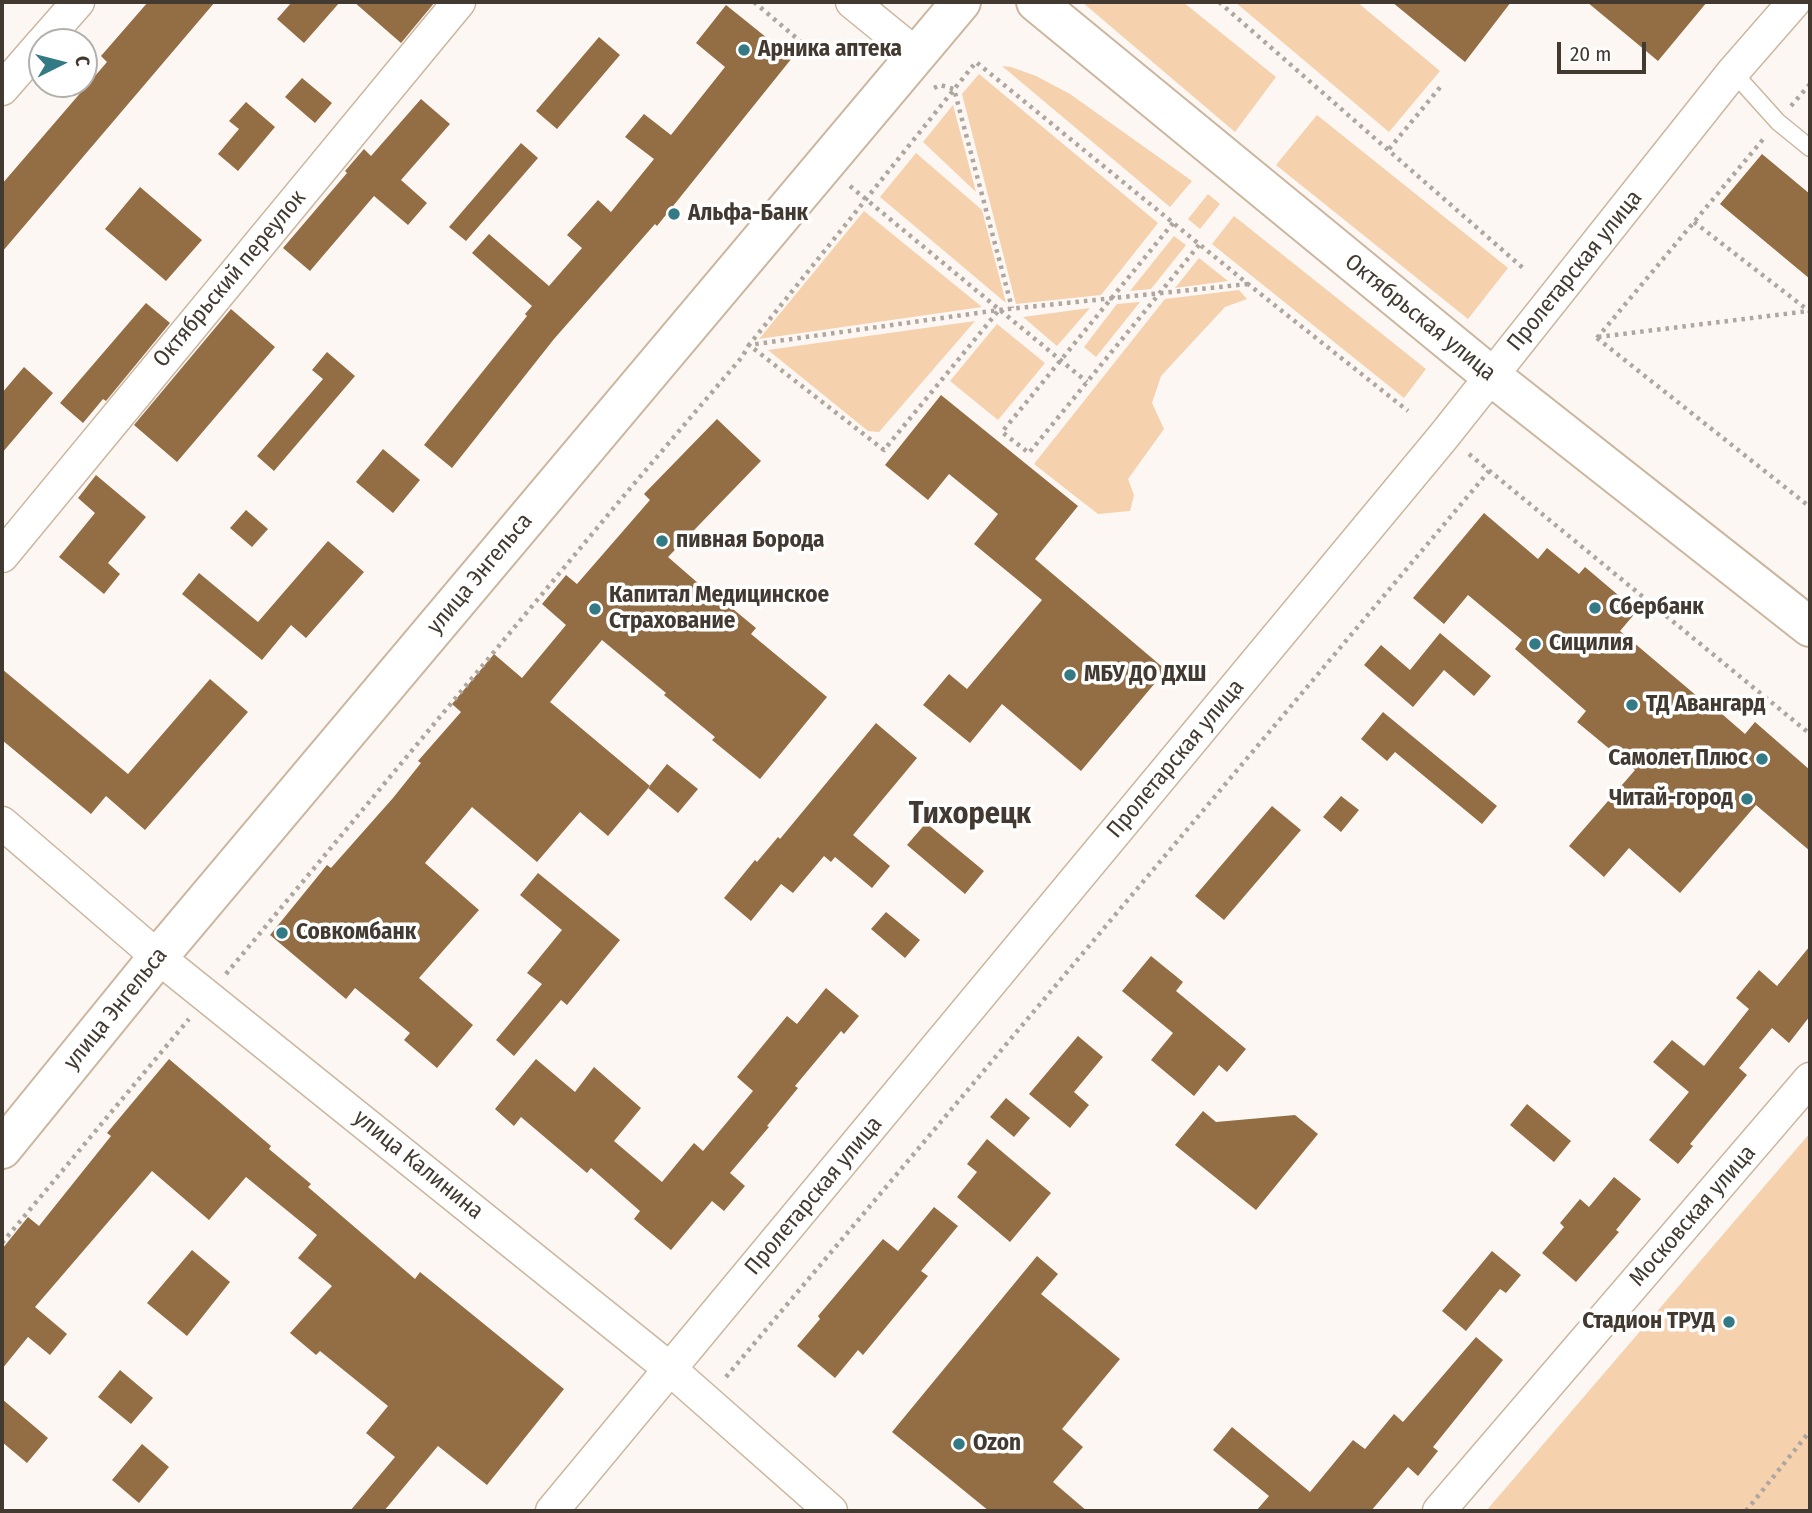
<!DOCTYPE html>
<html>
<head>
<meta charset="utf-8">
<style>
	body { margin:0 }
	#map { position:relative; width:1812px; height:1513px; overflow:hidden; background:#fcf7f2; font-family:"Fira Sans Condensed",sans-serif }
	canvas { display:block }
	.frame { position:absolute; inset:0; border:4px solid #423930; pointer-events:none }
	.north { position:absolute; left:28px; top:28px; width:70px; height:70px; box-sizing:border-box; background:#fff; border:2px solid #b3b0ac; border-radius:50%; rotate:84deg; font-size:19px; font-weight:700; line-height:28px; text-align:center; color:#423930 }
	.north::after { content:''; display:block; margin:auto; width:24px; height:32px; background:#337a85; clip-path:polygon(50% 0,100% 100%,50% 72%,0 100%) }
	.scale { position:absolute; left:1557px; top:42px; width:89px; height:32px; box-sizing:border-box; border:4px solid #423930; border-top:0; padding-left:9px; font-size:21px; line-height:24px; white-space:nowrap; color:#423930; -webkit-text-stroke:5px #fff; paint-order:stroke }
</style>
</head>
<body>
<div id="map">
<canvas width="1812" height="1513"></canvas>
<div class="frame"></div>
<div class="north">С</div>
<div class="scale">20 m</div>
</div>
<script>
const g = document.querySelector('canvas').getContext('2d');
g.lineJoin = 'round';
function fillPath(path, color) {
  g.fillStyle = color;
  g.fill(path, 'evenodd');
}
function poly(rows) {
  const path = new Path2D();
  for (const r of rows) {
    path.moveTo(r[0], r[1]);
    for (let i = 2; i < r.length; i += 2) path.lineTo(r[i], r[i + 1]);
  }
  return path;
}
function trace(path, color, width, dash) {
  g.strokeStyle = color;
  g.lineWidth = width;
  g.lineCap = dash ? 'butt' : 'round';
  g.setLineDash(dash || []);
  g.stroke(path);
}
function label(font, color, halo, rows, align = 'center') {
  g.font = font + ' "Fira Sans Condensed",sans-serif';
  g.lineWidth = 7;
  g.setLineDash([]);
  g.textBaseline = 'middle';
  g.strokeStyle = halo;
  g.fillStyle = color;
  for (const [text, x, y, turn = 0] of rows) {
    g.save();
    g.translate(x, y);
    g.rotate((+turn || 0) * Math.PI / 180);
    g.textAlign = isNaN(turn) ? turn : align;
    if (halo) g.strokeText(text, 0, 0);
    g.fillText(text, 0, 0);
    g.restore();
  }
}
fillPath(poly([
	[1082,2,1183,2,1276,77,1235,132],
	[1235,2,1357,2,1440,71,1389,132],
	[1002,66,1011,67,1036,76,1070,94,1192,181,1170,207],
	[979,74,1158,223,1101,295,1016,304,962,94],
	[953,105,976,192,923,142],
	[1317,115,1508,268,1468,319,1276,165],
	[916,153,982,210,1006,303,880,197],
	[1208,194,1220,204,1200,229,1188,219],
	[864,211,982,307,759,339],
	[1234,216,1426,369,1404,398,1212,244],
	[1174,236,1186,245,1151,289,1130,291],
	[1199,258,1228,281,1175,288],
	[1239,290,1247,299,1225,307,1161,376,1152,403,1164,429,1128,479,1134,495,1130,511,1098,514,1034,464,1165,299],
	[1140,302,1096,357,1084,347,1117,304],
	[1090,308,1057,346,1023,317],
	[975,321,879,432,868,431,768,350],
	[997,324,1045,363,998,420,950,381],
	[1810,1133,1810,1511,1486,1511]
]), '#f5d1ad');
fillPath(poly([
	[148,2,215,2,2,252,2,184,107,62,101,56],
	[292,2,340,2,304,43,277,19],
	[354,2,435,2,401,43],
	[1392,2,1511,2,1465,62],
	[1587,2,1707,2,1658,61],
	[726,5,792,58,657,226,655,224,554,339,452,468,424,445,527,316,525,314,532,306,472,253,489,234,549,286,582,248,567,235,598,200,611,212,654,159,625,137,644,114,671,135,725,67,696,43],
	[599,37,620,55,557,129,536,111],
	[302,78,332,103,315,123,285,97],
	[421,99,450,124,401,180,427,203,408,225,374,196,310,271,283,248,347,173,345,171,364,149,371,156],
	[246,102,275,127,238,171,218,154,239,129,229,121],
	[521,143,538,158,466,241,449,227],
	[1762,154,1810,194,1810,279,1720,204],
	[140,187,202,240,166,281,105,229],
	[146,303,170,323,106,401,103,399,83,423,60,403],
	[231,309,275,347,177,462,134,425],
	[327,352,355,376,274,471,257,456,323,379,312,370],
	[24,367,53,393,2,453,2,393],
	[941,395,1078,506,1035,559,1166,670,1081,771,1002,704,970,743,923,705,949,674,967,689,1042,600,974,544,998,514,949,474,928,500,885,465],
	[717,419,761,461,668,557,714,597,716,595,756,628,751,634,827,697,760,779,712,740,715,737,664,695,666,693,602,640,550,702,650,786,608,836,580,812,537,862,472,807,425,863,479,910,419,978,473,1025,437,1068,404,1040,410,1033,355,988,346,999,270,935,327,865,331,868,393,798,421,763,418,761,461,712,452,704,494,654,522,678,566,625,542,604,566,575,577,584,650,500,644,494],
	[383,449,420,480,393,513,356,482],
	[96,475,146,517,108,563,120,574,104,594,59,557,95,513,78,498],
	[246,510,268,529,252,547,230,528],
	[1484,513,1538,559,1547,548,1579,574,1585,567,1637,611,1620,631,1698,697,1700,695,1745,734,1755,722,1810,770,1810,851,1756,805,1680,893,1629,848,1604,877,1569,846,1635,770,1577,722,1586,711,1515,649,1522,640,1468,595,1444,624,1413,598],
	[328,541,364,572,306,638,291,625,262,660,182,594,199,573,258,622],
	[1440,633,1491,676,1474,696,1444,670,1413,707,1364,665,1381,645,1410,670],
	[2,669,128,774,210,679,248,712,145,830,106,796,91,814,2,740],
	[1383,712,1497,806,1482,824,1395,752,1387,761,1361,739],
	[876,723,917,758,853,835,890,866,872,888,835,857,831,862,824,856,793,893,781,884,751,921,724,898,755,860,757,862,778,837,780,839],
	[667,764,698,789,678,813,648,788],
	[1341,796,1359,810,1341,832,1323,817],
	[1272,806,1301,830,1224,920,1195,896],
	[926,823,984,871,965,894,907,845],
	[538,873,620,940,567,1005,561,1000,514,1056,496,1040,542,984,527,973,562,930,520,895],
	[886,912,920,940,905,958,871,929],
	[1810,946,1810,1016,1789,1043,1772,1028,1739,1068,1747,1075,1690,1144,1693,1146,1678,1164,1649,1140,1689,1092,1653,1062,1672,1040,1704,1066,1749,1009,1736,998,1759,970,1777,986],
	[1151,956,1183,982,1176,991,1246,1049,1227,1072,1219,1065,1194,1096,1151,1060,1173,1033,1122,991],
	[826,988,859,1016,844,1034,841,1031,795,1086,798,1088,767,1126,769,1127,730,1173,745,1186,724,1211,712,1201,671,1250,634,1219,640,1211,591,1168,587,1173,521,1117,514,1126,495,1109,536,1059,575,1092,594,1067,641,1108,614,1141,662,1182,694,1143,703,1151,753,1091,737,1077,787,1016,797,1024],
	[1078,1036,1103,1057,1074,1092,1089,1105,1070,1128,1029,1094],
	[169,1059,271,1146,269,1149,311,1184,308,1187,415,1279,420,1272,564,1389,487,1485,438,1446,384,1511,350,1511,395,1457,366,1433,388,1406,320,1351,316,1355,290,1333,332,1286,298,1258,317,1235,246,1177,209,1220,152,1171,35,1307,67,1334,50,1355,28,1337,2,1369,2,1249,28,1217,39,1226,111,1136,107,1133],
	[1006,1098,1030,1118,1014,1137,990,1117],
	[1527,1104,1571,1141,1554,1162,1510,1125],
	[1203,1111,1216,1122,1295,1115,1318,1134,1256,1210,1175,1145],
	[987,1139,1051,1193,1010,1242,957,1197,977,1172,967,1164],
	[1614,1177,1641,1199,1616,1230,1619,1232,1576,1282,1542,1253,1564,1227,1560,1223,1580,1199,1589,1207],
	[934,1207,958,1226,921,1271,928,1276,863,1355,858,1350,835,1378,797,1346,820,1319,818,1316,883,1239,898,1251],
	[192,1250,230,1282,187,1336,147,1303],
	[1492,1251,1521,1275,1506,1293,1500,1289,1466,1331,1442,1311],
	[1037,1256,1058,1274,1041,1294,1120,1359,1062,1429,1083,1447,1053,1482,1087,1511,989,1511,892,1432],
	[1476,1337,1503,1360,1433,1447,1438,1451,1418,1476,1408,1467,1371,1511,1256,1511,1269,1496,1213,1450,1232,1427,1310,1492,1353,1440,1365,1449,1394,1414,1403,1422],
	[120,1370,153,1398,131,1424,98,1397],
	[2,1399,48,1438,27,1463,2,1442],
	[142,1444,169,1467,139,1503,112,1480]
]), '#936d44');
const service = poly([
	[1733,72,1778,122,1810,148]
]);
const minor = poly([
	[852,2,917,55],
	[43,42,78,2],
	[2,89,42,43],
	[2,556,459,2],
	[2,823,158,957,670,1369,831,1511],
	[552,1511,1443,437,1733,72,1794,2],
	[1439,1511,1810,1079]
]);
const secondary = poly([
	[1036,2,1490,375,1810,627],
	[2,1149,158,957,961,2]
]);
trace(service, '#cbb6a0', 19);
trace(minor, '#cbb6a0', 35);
trace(secondary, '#cbb6a0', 42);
trace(poly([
	[754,2,820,58],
	[1219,2,1523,268],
	[934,88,940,85,954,89,1012,308],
	[1791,106,1810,84],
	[1389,149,1442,85],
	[850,186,1087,382],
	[1694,222,1809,311],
	[1173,223,1002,432,1029,453,1199,245],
	[1248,284,999,310,749,345,976,62,1248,284,1408,411],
	[1598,337,1809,311],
	[1597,338,1765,137],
	[1597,338,1810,507],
	[1469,454,1810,734],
	[226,974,622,498,742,357,749,345,884,450,999,310],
	[2,1243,189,1019],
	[726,1377,1489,471],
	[1746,1511,1810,1431]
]), '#aea7a0', 4.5, [3.5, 5]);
trace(service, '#fff', 16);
trace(minor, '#fff', 32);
trace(secondary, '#fff', 38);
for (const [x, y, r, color] of [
	[744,50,7,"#337a85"],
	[674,214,7,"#337a85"],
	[662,541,7,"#337a85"],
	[1595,608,7,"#337a85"],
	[595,609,7,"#337a85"],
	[1535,644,7,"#337a85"],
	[1070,675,7,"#337a85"],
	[1632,705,7,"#337a85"],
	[1762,759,7,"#337a85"],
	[1747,799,7,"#337a85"],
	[282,933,7,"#337a85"],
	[1729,1322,7,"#337a85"],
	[959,1444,7,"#337a85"]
]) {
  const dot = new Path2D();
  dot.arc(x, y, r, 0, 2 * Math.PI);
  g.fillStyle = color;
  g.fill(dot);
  trace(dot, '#fff', 2.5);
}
label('bold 23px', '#423930', '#fff', [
	["Арника аптека",758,50],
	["Альфа-Банк",688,214],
	["пивная Борода",676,541],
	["Капитал Медицинское",609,596],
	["Страхование",609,622],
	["Сбербанк",1609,608],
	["Сицилия",1549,644],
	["МБУ ДО ДХШ",1084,675],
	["ТД Авангард",1646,705],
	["Самолет Плюс",1748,759,"right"],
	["Читай-город",1733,799,"right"],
	["Совкомбанк",296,933],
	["Стадион ТРУД",1715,1322,"right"],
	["Ozon",973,1444]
], 'left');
label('23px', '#423930', '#fff', [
	["Пролетарская улица",1575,271,-51],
	["Октябрьский переулок",230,279,-50],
	["Октябрьская улица",1420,318,39],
	["улица Энгельса",480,574,-50],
	["Пролетарская улица",1176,759,-50],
	["улица Энгельса",116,1009,-51],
	["улица Калинина",418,1165,39],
	["Пролетарская улица",814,1196,-50],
	["Московская улица",1693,1216,-49]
]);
label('bold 30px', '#423930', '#fff', [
	["Тихорецк",970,815]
]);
</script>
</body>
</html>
